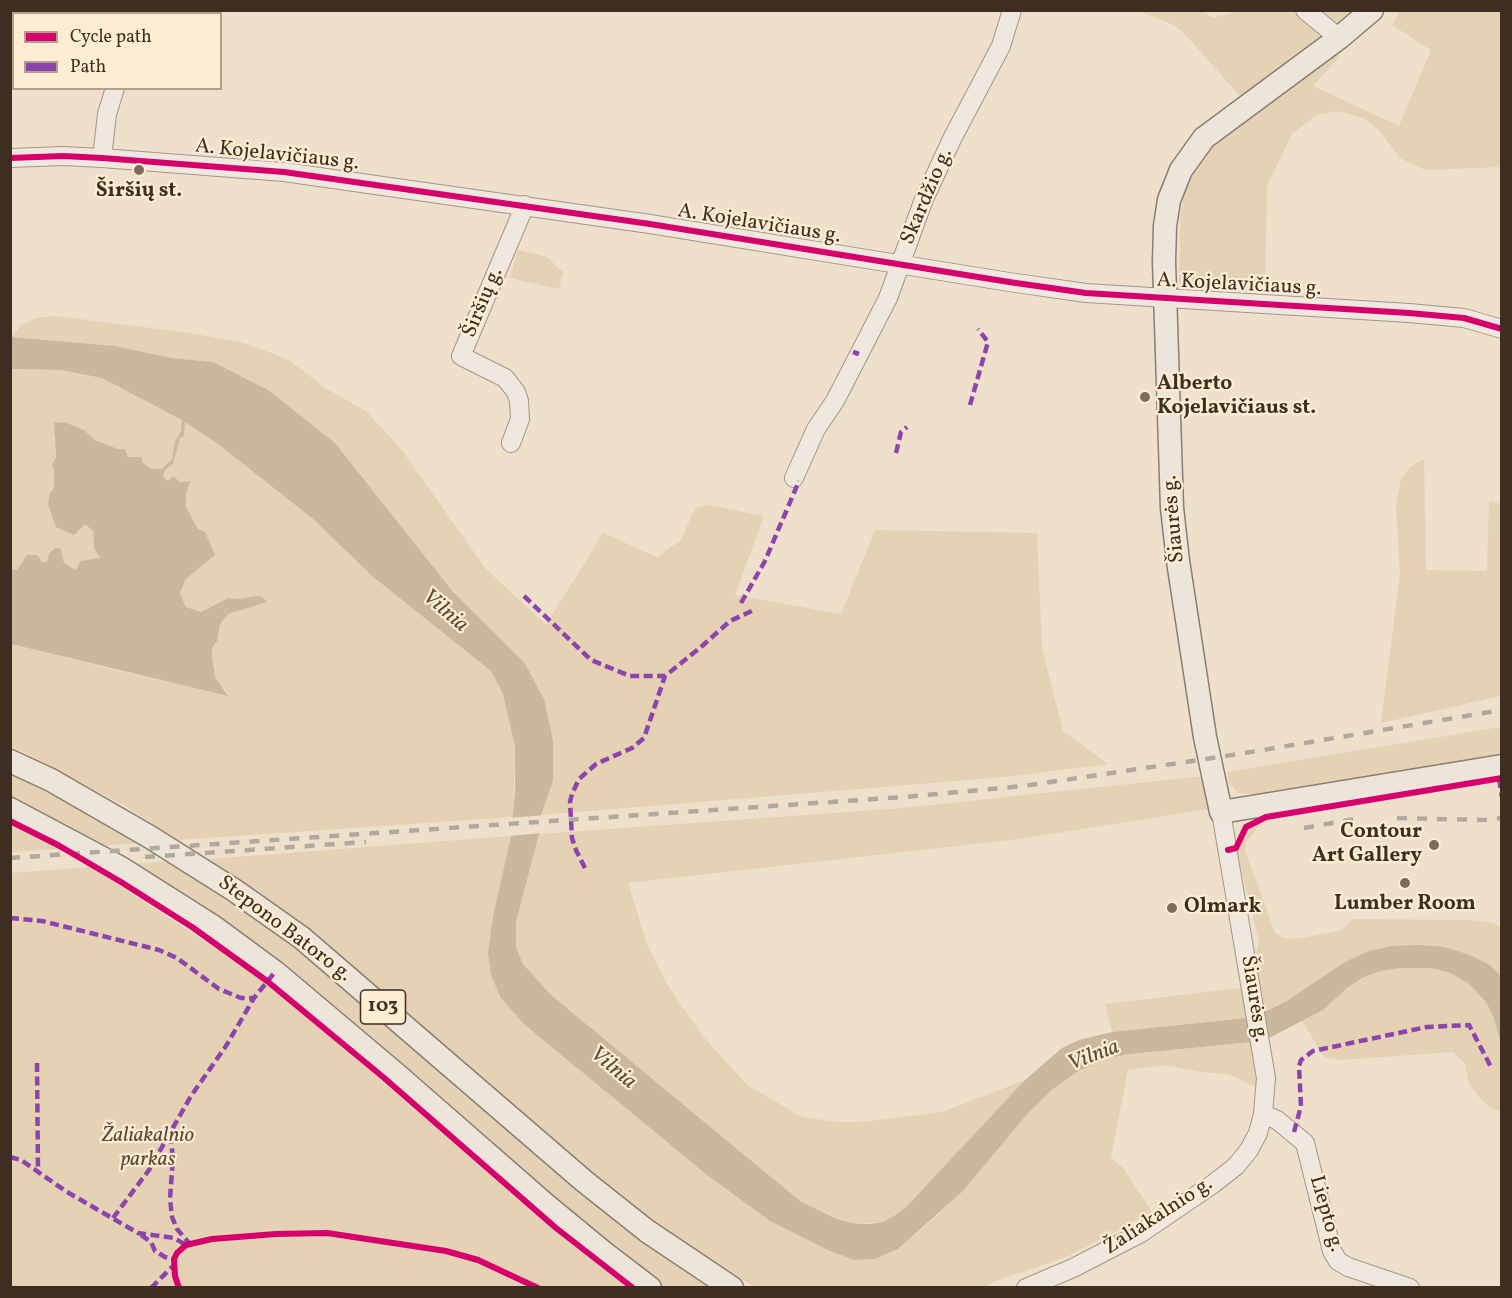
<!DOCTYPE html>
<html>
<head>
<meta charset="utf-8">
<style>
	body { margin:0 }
	#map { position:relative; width:1512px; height:1298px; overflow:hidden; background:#efe0cb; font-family:Vollkorn,serif }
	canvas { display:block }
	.frame { position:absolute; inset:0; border:12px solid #3d2e21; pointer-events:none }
	.legend { position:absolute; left:12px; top:12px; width:210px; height:78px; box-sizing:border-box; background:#feedd3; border:2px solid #b1a18c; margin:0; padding:8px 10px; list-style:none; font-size:18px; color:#3d2e21 }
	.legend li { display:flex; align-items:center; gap:12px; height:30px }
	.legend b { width:30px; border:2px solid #b1a18c }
</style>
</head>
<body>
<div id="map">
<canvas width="1512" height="1298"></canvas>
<div class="frame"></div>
<ul class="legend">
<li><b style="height:8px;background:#d6006c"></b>Cycle path</li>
<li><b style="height:8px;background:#8e44ad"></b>Path</li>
</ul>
</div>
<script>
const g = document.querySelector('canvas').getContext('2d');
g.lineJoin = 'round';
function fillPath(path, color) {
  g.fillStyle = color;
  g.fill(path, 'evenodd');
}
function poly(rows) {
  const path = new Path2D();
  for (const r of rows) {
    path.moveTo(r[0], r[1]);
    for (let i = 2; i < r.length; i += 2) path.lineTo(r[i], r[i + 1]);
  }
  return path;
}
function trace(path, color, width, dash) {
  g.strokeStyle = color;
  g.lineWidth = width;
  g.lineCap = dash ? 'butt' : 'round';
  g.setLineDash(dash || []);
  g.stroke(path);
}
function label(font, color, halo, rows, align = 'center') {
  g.font = font + ' Vollkorn,serif';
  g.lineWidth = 4.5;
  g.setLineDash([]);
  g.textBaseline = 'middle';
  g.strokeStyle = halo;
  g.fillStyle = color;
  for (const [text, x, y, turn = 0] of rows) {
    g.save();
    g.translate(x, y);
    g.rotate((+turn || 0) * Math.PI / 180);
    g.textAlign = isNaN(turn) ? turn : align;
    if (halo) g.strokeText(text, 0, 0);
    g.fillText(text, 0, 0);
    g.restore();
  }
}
fillPath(poly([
	[1241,10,1360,11,1241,97,1181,30,1167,22,1138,11,1203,11,1213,18],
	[1400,11,1501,11,1501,167,1425,170,1400,158,1379,130,1363,118,1337,111,1316,115,1292,134,1267,186,1265,293,1179,288,1180,218,1184,193,1193,173,1207,150,1228,131,1335,53,1340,56,1313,86,1399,126,1431,50,1392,25],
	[518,250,547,257,563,272,559,289,510,278],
	[56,316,190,333,245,343,287,359,324,387,367,412,401,449,486,569,546,625,603,533,657,557,681,540,695,508,708,505,764,516,735,595,841,614,875,530,1037,533,1042,648,1063,731,1108,764,1005,777,541,815,553,781,524,662,454,593,335,443,213,362,172,358,115,346,11,337,22,325,35,318],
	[11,369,60,370,102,378,183,420,181,431,175,441,172,459,163,469,151,469,128,457,125,449,118,449,95,440,84,430,66,422,54,436,56,458,52,464,54,472,54,488,48,505,54,517,85,524,93,531,94,548,100,558,76,570,64,563,61,549,47,562,23,562,17,570,11,570],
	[185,422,218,444,313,519,372,576,491,671,503,694,515,747,513,817,179,840,125,806,11,746,11,644,123,672,228,695,215,677,212,656,212,648,217,640,220,624,228,614,266,602,254,596,239,599,228,598,201,612,187,608,180,593,186,579,195,569,201,567,206,560,198,529,186,507,186,494,180,482,175,479,169,481,163,478,165,470,173,464,180,438,184,436],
	[1424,459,1426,570,1487,571,1489,501,1501,504,1501,696,1381,723,1400,574,1396,505,1401,479,1410,467],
	[1501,727,1501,755,1251,794,1238,793,1229,783,1227,772],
	[10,772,88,811,139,843,98,846,11,801],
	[1204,776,1209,809,1019,839,628,883,647,944,668,986,702,1035,747,1085,802,1117,838,1122,861,1122,942,1112,1025,1080,906,1207,883,1222,857,1224,837,1218,800,1201,551,995,523,964,516,947,516,922,539,834,903,808],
	[1266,817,1246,842,1245,850,1275,933,1284,938,1295,939,1340,931,1353,919,1470,920,1494,923,1501,929,1501,976,1490,965,1444,947,1287,1001,1262,1013,1255,956,1259,942,1236,848,1246,827],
	[11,824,16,827,58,849,11,852],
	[511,836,493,916,488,953,623,1105,707,1175,770,1221,830,1251,854,1260,875,1259,898,1249,924,1227,963,1191,1030,1111,1053,1089,1080,1070,1108,1058,1130,1054,1252,1042,1258,1088,1228,1074,1202,1072,1165,1065,1128,1070,1111,1157,1123,1168,1152,1212,1067,1257,998,1280,986,1287,754,1287,637,1210,572,1157,349,963,209,859],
	[172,861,211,886,310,957,714,1287,665,1287,628,1261,130,864],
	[91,867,232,959,290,1002,570,1243,628,1287,11,1287,11,873],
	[1401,968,1430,968,1450,973,1468,983,1486,1002,1494,1018,1501,1044,1501,1112,1491,1108,1481,1100,1469,1084,1465,1064,1453,1052,1341,1060,1324,1057,1302,1021,1323,1010,1347,988,1364,977,1381,971],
	[1241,988,1246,1018,1112,1032,1105,1004]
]), '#e5d1b4');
fillPath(poly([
	[11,337,115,346,172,358,213,362,268,390,335,443,454,593,524,662,544,699,553,741,553,781,541,815,539,834,516,922,516,947,523,964,551,995,800,1201,837,1219,857,1224,870,1224,883,1222,895,1215,906,1207,1025,1080,1062,1048,1079,1040,1112,1032,1246,1018,1262,1013,1287,1001,1345,962,1369,951,1392,946,1420,945,1444,947,1470,955,1490,965,1501,976,1501,1044,1494,1018,1486,1002,1468,983,1450,973,1430,968,1401,968,1381,971,1364,977,1347,988,1323,1010,1269,1038,1252,1042,1130,1054,1108,1058,1080,1070,1053,1089,1030,1111,963,1191,898,1249,875,1259,854,1260,830,1251,770,1221,707,1175,524,1024,501,998,491,975,488,953,493,916,511,836,515,791,515,747,503,694,491,671,372,576,313,519,218,444,185,422,184,436,180,438,173,464,165,470,163,477,168,481,173,476,180,482,190,481,186,494,186,507,198,529,205,532,215,555,186,579,180,593,186,607,201,612,228,598,239,599,254,596,261,596,267,602,228,614,220,624,217,641,212,648,212,656,215,677,228,696,11,644,11,570,17,570,27,555,37,555,42,562,47,562,49,554,55,548,61,549,64,563,76,570,80,561,100,558,94,548,93,531,85,524,74,535,56,527,48,504,50,493,54,488,54,472,52,464,56,458,54,423,65,422,84,430,95,440,118,449,125,449,128,457,141,457,143,463,151,469,162,469,172,459,175,441,181,431,182,420,102,378,60,370,11,369]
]), '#cbb79b');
fillPath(poly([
	[545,815,542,833,508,836,510,818]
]), '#efe0cb');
const minor = poly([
	[1305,10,1339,38],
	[142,14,143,10],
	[10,158,63,156,102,158,284,172,650,224,1009,282,1086,293,1409,313,1464,318,1502,329],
	[102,158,107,114,115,88],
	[511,443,520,419,519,401,516,392,505,378,461,356,525,205],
	[794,478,816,429,835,401,888,298,924,199,953,137,1001,46,1012,10],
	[1263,1114,1277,1120,1305,1143,1332,1251,1338,1261,1348,1267,1410,1288],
	[1026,1288,1073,1268,1141,1233,1213,1184,1236,1166,1249,1150,1258,1133,1263,1114,1266,1078,1221,812]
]);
const major = poly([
	[1372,10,1339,38,1204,138,1181,170,1169,200,1165,226,1164,262,1172,508,1178,561,1205,737,1221,812,1502,766],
	[10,761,51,780,150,837,234,890,302,938,584,1181,647,1231,732,1288],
	[10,809,121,868,214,927,275,972,396,1074,546,1205,603,1252,650,1288]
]);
trace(minor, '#a1978a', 20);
trace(major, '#887f72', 25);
trace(minor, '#f0e8de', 18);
trace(major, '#ede5d9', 22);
trace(poly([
	[1397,818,1484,820,1502,818],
	[1304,828,1360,818],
	[145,857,366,842],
	[10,858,904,797,1024,786,1239,754,1502,710]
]), '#b0a9a0', 4.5, [10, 10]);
trace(poly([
	[853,352,859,354],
	[970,405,988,342,978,329],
	[896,453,901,432,907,427],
	[524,596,591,660,630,676,665,676,701,647,730,621,756,609],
	[741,603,765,561,799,481],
	[1499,779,1502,797],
	[585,868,576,850,572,838,570,802,572,794,579,779,596,764,632,748,644,738,665,676],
	[10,918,42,921,159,950,177,958,219,989,241,998,254,998],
	[37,1063,38,1171],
	[1294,1132,1301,1106,1299,1066,1301,1060,1313,1051,1427,1027,1469,1025,1491,1067],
	[170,1135,173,1157,170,1199,172,1217,177,1229,189,1243],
	[10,1157,21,1160,67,1192,138,1233,174,1238,186,1245],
	[113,1218,149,1170,191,1096,226,1046,254,998,275,972],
	[141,1235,151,1242,155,1251,165,1257,174,1259],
	[151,1288,173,1266]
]), '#8e44ad', 4.5, [9, 4.5]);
trace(poly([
	[10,158,63,156,102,158,284,172,650,224,1009,282,1086,293,1409,313,1464,318,1502,329],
	[10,821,58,845,121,882,192,927,267,981,383,1077,556,1228,633,1288],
	[1228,850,1236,848,1246,827,1266,817,1502,778],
	[179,1288,175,1276,174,1259,177,1253,186,1245,212,1239,276,1234,327,1233,446,1251,478,1260,538,1288]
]), '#d6006c', 6);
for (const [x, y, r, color] of [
	[139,170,6,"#7b6c5c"],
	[1145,397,6,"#7b6c5c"],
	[1434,845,6,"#7b6c5c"],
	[1405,883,6,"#7b6c5c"],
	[1172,908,6,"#7b6c5c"]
]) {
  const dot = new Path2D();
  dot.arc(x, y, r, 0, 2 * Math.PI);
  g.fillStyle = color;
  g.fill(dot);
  trace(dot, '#feedd3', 2);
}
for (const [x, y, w] of [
	[383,1007,45]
]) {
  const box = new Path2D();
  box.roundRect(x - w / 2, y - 17, w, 34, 4.5);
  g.fillStyle = '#feedd3';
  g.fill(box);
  trace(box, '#3d2e21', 1.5);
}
label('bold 20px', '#3d2e21', null, [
	["103",383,1007]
]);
label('21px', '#3d2e21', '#feedd3', [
	["A. Kojelavičiaus g.",277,156,6],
	["Skardžio g.",928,197,-67],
	["A. Kojelavičiaus g.",759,225,9],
	["A. Kojelavičiaus g.",1239,286,3],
	["Širšių g.",484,303,-67],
	["Šiaurės g.",1175,519,-95],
	["Stepono Batoro g.",284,930,37],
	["Šiaurės g.",1253,999,81],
	["Liepto g.",1325,1214,74],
	["Žaliakalnio g.",1159,1217,-33]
]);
label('bold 21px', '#3d2e21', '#feedd3', [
	["Širšių st.",139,192],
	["Alberto",1157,385,"left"],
	["Kojelavičiaus st.",1157,409,"left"],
	["Contour",1422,833,"right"],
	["Art Gallery",1422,857,"right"],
	["Lumber Room",1405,905],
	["Olmark",1184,908,"left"]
]);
label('italic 21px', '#5d4c3b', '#feedd3', [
	["Žaliakalnio",148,1137],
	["parkas",148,1161]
]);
label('italic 22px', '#5d4c3a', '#feedd3', [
	["Vilnia",444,612,41],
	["Vilnia",1094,1057,-21],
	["Vilnia",612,1069,40]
]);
</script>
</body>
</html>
